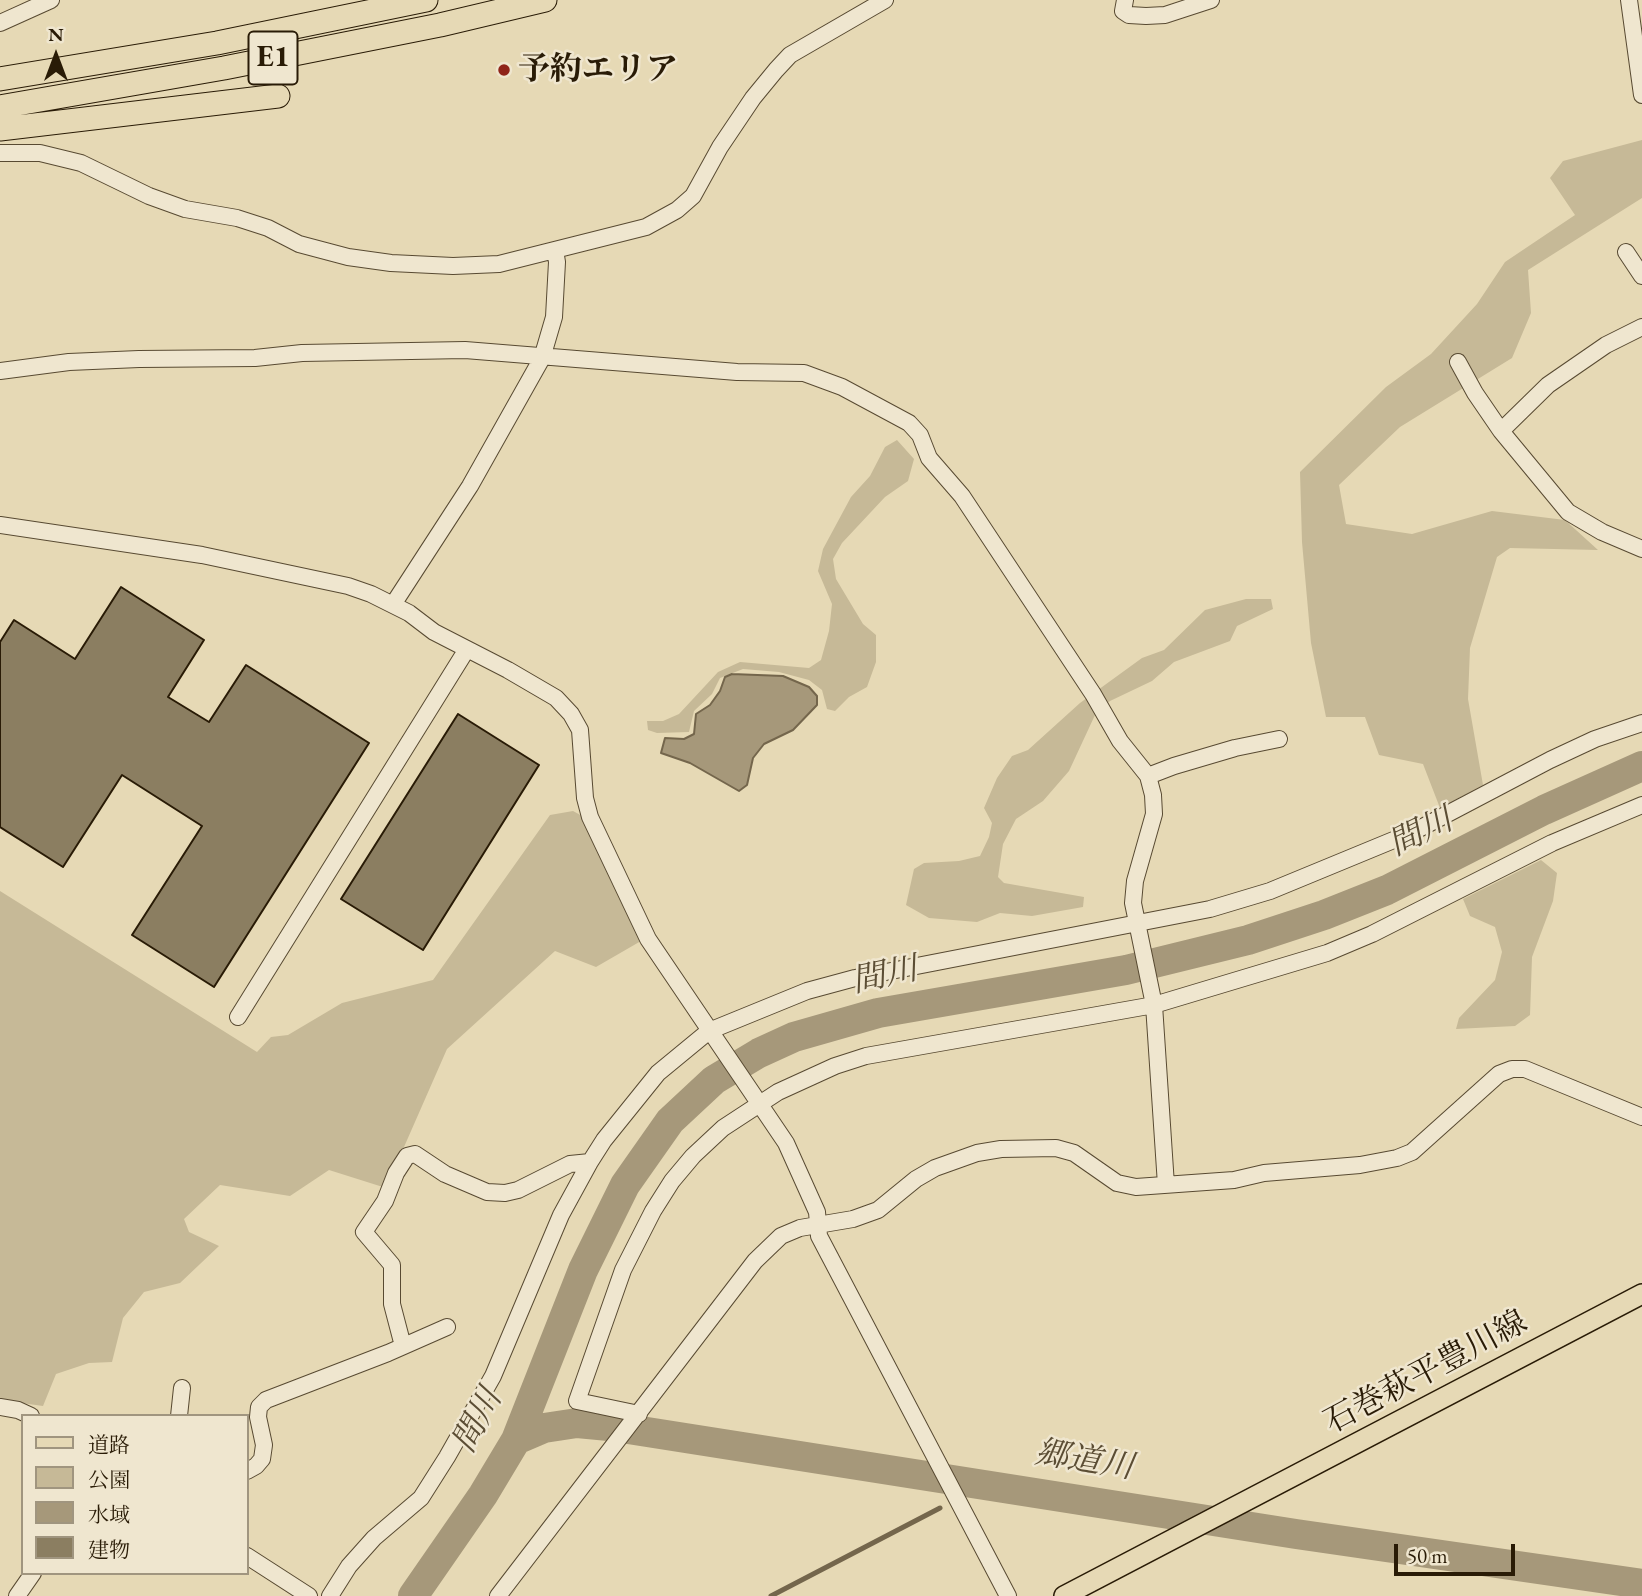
<!DOCTYPE html>
<html>
<head>
<meta charset="utf-8">
<style>
	body { margin:0 }
	#map { position:relative; width:1642px; height:1596px; overflow:hidden; background:#e6d9b5; font-family:"EB Garamond","Noto Serif JP",serif }
	canvas { display:block }
	.legend { position:absolute; left:21px; top:1414px; width:228px; height:161px; box-sizing:border-box; background:#efe6cf; border:2px solid #a0957f; margin:0; padding:9px 12px; list-style:none; font-size:21px; color:#291b06 }
	.legend li { display:flex; align-items:center; gap:14px; height:35px }
	.legend b { width:35px; border:2px solid #a0957f }
	.north { position:absolute; left:21px; top:21px; width:70px; height:70px; -webkit-text-stroke:5px #efe6cf; paint-order:stroke; rotate:0deg; font-size:19px; font-weight:700; line-height:28px; text-align:center; color:#291b06 }
	.north::after { content:''; display:block; margin:auto; width:24px; height:32px; background:#291b06; clip-path:polygon(50% 0,100% 100%,50% 72%,0 100%) }
	.scale { position:absolute; left:1394px; top:1544px; width:121px; height:32px; box-sizing:border-box; border:4px solid #291b06; border-top:0; padding-left:9px; font-size:21px; line-height:24px; white-space:nowrap; color:#291b06; -webkit-text-stroke:5px #efe6cf; paint-order:stroke }
</style>
</head>
<body>
<div id="map">
<canvas width="1642" height="1596"></canvas>
<ul class="legend">
<li><b style="height:9px;background:#e6d9b5"></b>道路</li>
<li><b style="height:19px;background:#c6b997"></b>公園</li>
<li><b style="height:19px;background:#a6987a"></b>水域</li>
<li><b style="height:19px;background:#8b7e61"></b>建物</li>
</ul>
<div class="north">N</div>
<div class="scale">50 m</div>
</div>
<script>
const g = document.querySelector('canvas').getContext('2d');
g.lineJoin = 'round';
function fillPath(path, color) {
  g.fillStyle = color;
  g.fill(path, 'evenodd');
}
function poly(rows) {
  const path = new Path2D();
  for (const r of rows) {
    path.moveTo(r[0], r[1]);
    for (let i = 2; i < r.length; i += 2) path.lineTo(r[i], r[i + 1]);
  }
  return path;
}
function trace(path, color, width, dash) {
  g.strokeStyle = color;
  g.lineWidth = width;
  g.lineCap = dash ? 'butt' : 'round';
  g.setLineDash(dash || []);
  g.stroke(path);
}
function label(font, color, halo, rows, align = 'center') {
  g.font = font + ' "EB Garamond","Noto Serif JP",serif';
  g.lineWidth = 5;
  g.setLineDash([]);
  g.textBaseline = 'middle';
  g.strokeStyle = halo;
  g.fillStyle = color;
  for (const [text, x, y, turn = 0] of rows) {
    g.save();
    g.translate(x, y);
    g.rotate((+turn || 0) * Math.PI / 180);
    g.textAlign = isNaN(turn) ? turn : align;
    if (halo) g.strokeText(text, 0, 0);
    g.fillText(text, 0, 0);
    g.restore();
  }
}
fillPath(poly([
	[1642,140,1642,198,1528,270,1531,313,1512,358,1400,427,1339,485,1346,524,1412,534,1492,511,1565,520,1598,550,1510,548,1497,557,1470,648,1468,699,1483,785,1440,808,1423,764,1379,755,1365,717,1326,717,1311,643,1302,542,1300,472,1386,387,1431,354,1477,304,1505,262,1575,215,1550,178,1563,161],
	[897,440,914,459,908,481,885,497,842,543,833,559,836,579,863,624,876,635,876,662,867,687,849,697,835,711,827,709,822,690,809,680,779,672,743,669,720,678,712,694,694,711,689,732,657,733,648,730,647,721,663,721,679,714,718,672,740,662,809,668,821,660,829,631,832,604,818,571,823,549,851,497,870,476,885,447],
	[1246,599,1271,599,1273,609,1237,626,1230,641,1174,662,1152,681,1110,701,1095,715,1069,771,1043,801,1016,819,1003,844,998,877,1004,883,1084,897,1083,907,1032,916,1000,913,977,922,929,918,906,905,914,869,924,863,959,861,980,856,989,837,992,823,984,808,997,778,1012,756,1028,750,1080,703,1142,658,1164,650,1205,610],
	[573,811,586,818,641,941,596,967,555,951,447,1049,386,1188,329,1170,290,1196,220,1185,184,1219,189,1232,219,1246,180,1283,144,1292,123,1318,112,1362,89,1363,56,1374,43,1406,0,1400,0,891,257,1052,271,1037,288,1035,342,1003,433,980,550,815],
	[1541,860,1557,873,1553,901,1532,957,1530,1015,1515,1026,1456,1029,1459,1018,1495,980,1502,952,1495,927,1470,916,1463,899]
]), '#c6b997');
const water = poly([
	[732,674,783,676,809,687,817,696,817,705,793,730,764,744,753,758,747,785,739,791,690,763,661,753,665,738,684,739,694,734,696,714,710,705,720,691,725,677,732,674]
]);
fillPath(water, '#a6987a');
trace(water, '#74664c', 2);
trace(poly([
	[771,1596,940,1508]
]), '#74664c', 5);
trace(poly([
	[516,1440,544,1428,577,1423,609,1426,1296,1534,1642,1584],
	[413,1596,483,1495,516,1440,583,1270,625,1185,670,1121,714,1080,759,1053,794,1037,878,1013,1126,970,1248,940,1324,915,1387,890,1544,810,1642,766]
]), '#a6987a', 30);
const building = poly([
	[121,587,204,640,168,697,209,722,246,665,369,743,214,987,132,935,202,826,122,775,63,867,0,827,0,642,14,620,75,659,121,587],
	[458,714,539,765,423,950,341,899,458,714]
]);
fillPath(building, '#8b7e61');
trace(building, '#291b06', 2);
const minor = poly([
	[1125,0,1123,11,1129,15,1146,16,1165,15,1211,0],
	[1629,0,1642,95],
	[0,23,51,0],
	[0,153,40,153,81,163,149,196,185,209,237,218,268,228,299,244,348,257,391,263,453,266,499,264,646,227,677,210,693,196,720,147,753,98,776,70,790,55,885,0],
	[1626,252,1642,276],
	[1458,362,1475,393,1501,431,1568,512,1602,532,1642,549],
	[0,371,69,362,139,359,255,358,302,353,465,350,737,372,804,373,842,387,909,423,920,435,929,458,962,496,1093,694,1120,741,1148,776,1153,795,1154,814,1135,881,1133,903,1154,1005,1166,1185],
	[1501,431,1548,385,1606,345,1642,327],
	[0,525,202,555,348,586,371,594,409,613,434,632,508,670,556,698,571,714,580,730,585,798,590,817,648,939,786,1143,817,1212,819,1236,1008,1596],
	[394,603,470,486,542,358,554,317,557,262,555,250],
	[1148,776,1174,766,1235,748,1279,739],
	[238,1017,467,649],
	[403,1346,392,1304,392,1265,364,1232,385,1201,396,1173,407,1156,415,1154,445,1174,487,1192,505,1193,518,1190,570,1164,590,1162],
	[0,1407,18,1410,31,1416],
	[639,1414,577,1401,623,1270,653,1211,672,1181,693,1156,723,1128,778,1092,835,1066,866,1056,1154,1005,1327,953,1372,934,1552,843,1642,805],
	[179,1416,182,1388],
	[247,1471,256,1466,262,1459,264,1445,258,1417,259,1407,266,1400,388,1353,447,1327],
	[247,1556,309,1596],
	[17,1596,33,1573],
	[330,1596,349,1566,374,1538,421,1498,447,1457,493,1376,561,1215,590,1162,604,1140,658,1073,709,1031,807,991,855,978,1210,909,1270,891,1413,832,1550,760,1595,739,1642,723],
	[498,1596,755,1261,781,1236,800,1228,853,1219,878,1210,916,1179,935,1168,977,1153,1001,1149,1056,1148,1074,1153,1117,1183,1136,1187,1234,1180,1264,1173,1360,1165,1397,1158,1412,1152,1499,1074,1512,1069,1525,1069,1642,1117]
]);
const major = poly([
	[1064,1596,1642,1294]
]);
const highway = poly([
	[0,79,217,43,426,0],
	[0,107,224,68,440,25,545,0],
	[0,129,278,96]
]);
trace(minor, '#584a32', 18);
trace(major, '#291b06', 22);
trace(highway, '#291b06', 25);
trace(minor, '#efe6cf', 16);
trace(major, '#e6d9b5', 19);
trace(highway, '#e6d9b5', 23);
for (const [x, y, r, color] of [
	[504,70,7,"#8f2418"]
]) {
  const dot = new Path2D();
  dot.arc(x, y, r, 0, 2 * Math.PI);
  g.fillStyle = color;
  g.fill(dot);
  trace(dot, '#efe6cf', 2.5);
}
for (const [x, y, w] of [
	[273,58,49]
]) {
  const box = new Path2D();
  box.roundRect(x - w / 2, y - 26.5, w, 53, 5);
  g.fillStyle = '#efe6cf';
  g.fill(box);
  trace(box, '#291b06', 2);
}
label('bold 30px', '#291b06', null, [
	["E1",273,58]
]);
label('bold 32px', '#291b06', '#efe6cf', [
	["予約エリア",518,70]
], 'left');
label('32px', '#291b06', '#efe6cf', [
	["石巻萩平豊川線",1426,1373,-28]
]);
label('italic 33px', '#5b4d34', '#efe6cf', [
	["間川",1421,833,-26],
	["間川",885,976,-12],
	["間川",478,1421,-62],
	["郷道川",1084,1461,9]
]);
</script>
</body>
</html>
